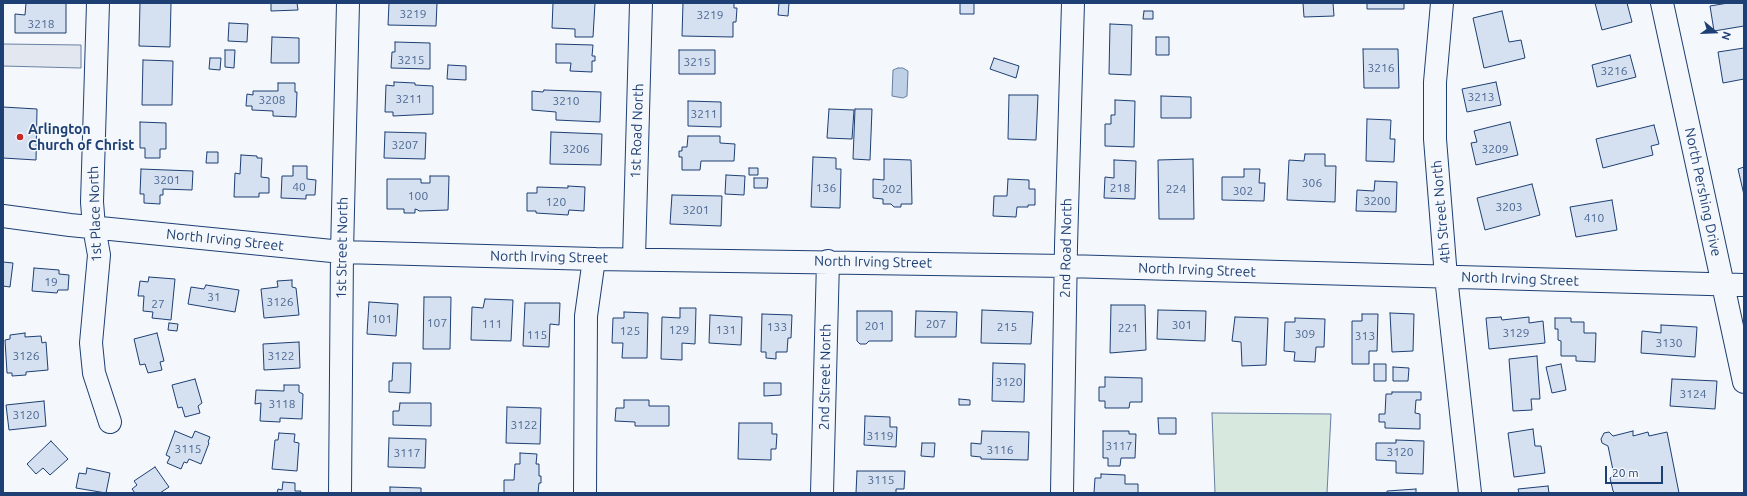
<!DOCTYPE html>
<html>
<head>
<meta charset="utf-8">
<style>
	body { margin:0 }
	#map { position:relative; width:1747px; height:496px; overflow:hidden; background:#f4f7fb; font-family:Ubuntu,sans-serif }
	canvas { display:block }
	.frame { position:absolute; inset:0; border:4px solid #1d3f73; pointer-events:none }
	.north { position:absolute; left:1695px; top:12px; width:40px; height:40px; -webkit-text-stroke:3px #f4f7fb; paint-order:stroke; rotate:109deg; font-size:11px; font-weight:700; line-height:16px; text-align:center; color:#1d3f73 }
	.north::after { content:''; display:block; margin:auto; width:14px; height:18px; background:#1d3f73; clip-path:polygon(50% 0,100% 100%,50% 72%,0 100%) }
	.scale { position:absolute; left:1605px; top:466px; width:58px; height:18px; box-sizing:border-box; border:2px solid #1d3f73; border-top:0; padding-left:5px; font-size:12px; line-height:14px; white-space:nowrap; color:#1d3f73; -webkit-text-stroke:3px #f4f7fb; paint-order:stroke }
</style>
</head>
<body>
<div id="map">
<canvas width="1747" height="496"></canvas>
<div class="frame"></div>
<div class="north">N</div>
<div class="scale">20 m</div>
</div>
<script>
const g = document.querySelector('canvas').getContext('2d');
g.lineJoin = 'round';
function fillPath(path, color) {
  g.fillStyle = color;
  g.fill(path, 'evenodd');
}
function poly(rows) {
  const path = new Path2D();
  for (const r of rows) {
    path.moveTo(r[0], r[1]);
    for (let i = 2; i < r.length; i += 2) path.lineTo(r[i], r[i + 1]);
  }
  return path;
}
function trace(path, color, width, dash) {
  g.strokeStyle = color;
  g.lineWidth = width;
  g.lineCap = dash ? 'butt' : 'round';
  g.setLineDash(dash || []);
  g.stroke(path);
}
function label(font, color, halo, rows, align = 'center') {
  g.font = font + ' Ubuntu,sans-serif';
  g.lineWidth = 3;
  g.setLineDash([]);
  g.textBaseline = 'middle';
  g.strokeStyle = halo;
  g.fillStyle = color;
  for (const [text, x, y, turn = 0] of rows) {
    g.save();
    g.translate(x, y);
    g.rotate((+turn || 0) * Math.PI / 180);
    g.textAlign = isNaN(turn) ? turn : align;
    if (halo) g.strokeText(text, 0, 0);
    g.fillText(text, 0, 0);
    g.restore();
  }
}
const green = poly([
	[1212,413,1331,414,1327,493,1215,493,1212,413]
]);
fillPath(green, '#d7e8df');
trace(green, '#687fa3', 1);
const parking = poly([
	[3,44,81,45,81,68,3,66,3,44]
]);
fillPath(parking, '#e3e8f0');
trace(parking, '#687fa3', 1);
const water = poly([
	[898,68,903,68,908,71,907,96,903,98,892,96,893,70,898,68]
]);
fillPath(water, '#bed0e5');
trace(water, '#687fa3', 1);
const building = poly([
	[26,3,66,3,66,33,15,33,15,14,25,15,26,3],
	[140,3,171,3,170,47,139,46,140,3],
	[271,3,297,3,298,10,271,11,271,3],
	[389,3,437,3,436,26,388,25,389,3],
	[553,3,595,3,593,37,575,37,575,29,552,28,553,3],
	[683,3,734,3,734,8,737,8,736,22,733,22,733,37,682,36,683,3],
	[779,3,789,3,788,16,778,15,779,3],
	[960,3,974,3,974,14,960,14,960,3],
	[1303,3,1333,3,1334,16,1304,17,1303,3],
	[1367,3,1404,3,1404,9,1367,9,1367,3],
	[1595,3,1627,3,1632,22,1602,30,1595,3],
	[1728,3,1744,3,1744,26,1714,31,1710,6,1728,3],
	[1144,11,1153,11,1153,19,1143,19,1144,11],
	[1502,11,1509,42,1521,40,1525,58,1484,68,1473,18,1502,11],
	[229,23,248,24,247,42,228,41,229,23],
	[1110,24,1132,25,1131,75,1109,74,1110,24],
	[272,37,299,38,299,63,271,63,272,37],
	[1156,37,1169,37,1169,55,1156,55,1156,37],
	[395,42,430,43,430,69,391,68,392,52,395,52,395,42],
	[556,44,593,45,592,56,595,56,595,61,592,61,592,72,570,71,571,63,556,63,556,44],
	[1744,48,1744,79,1723,83,1718,52,1744,48],
	[1363,49,1398,49,1399,88,1364,88,1363,49],
	[225,50,235,50,234,68,225,67,225,50],
	[679,50,715,50,715,74,679,74,679,50],
	[1630,55,1636,77,1597,87,1592,65,1630,55],
	[210,58,221,58,220,70,209,69,210,58],
	[994,58,1019,66,1016,78,990,69,994,58],
	[143,60,173,61,172,105,142,105,143,60],
	[448,65,466,66,466,80,447,79,448,65],
	[394,82,415,83,415,85,433,86,433,114,393,116,393,112,385,112,386,85,394,86,394,82],
	[1496,82,1501,105,1467,112,1462,89,1496,82],
	[278,83,295,83,295,92,297,92,296,117,273,116,273,111,252,110,252,106,246,106,247,94,253,95,253,91,278,91,278,83],
	[544,90,601,92,600,122,556,120,556,112,532,110,532,91,543,92,544,90],
	[1009,95,1038,95,1036,140,1008,139,1009,95],
	[1161,96,1191,97,1191,118,1161,118,1161,96],
	[1115,100,1135,101,1134,147,1105,146,1105,124,1111,124,1111,115,1115,115,1115,100],
	[688,101,721,102,721,127,688,126,688,101],
	[3,107,37,109,36,160,3,158,3,107],
	[829,109,854,110,852,139,827,138,829,109],
	[855,109,872,109,870,160,853,159,855,109],
	[1367,119,1391,120,1390,139,1395,139,1394,162,1366,161,1367,119],
	[140,122,166,123,166,149,160,149,160,158,145,158,145,148,140,148,140,122],
	[1510,122,1518,155,1476,165,1471,143,1477,142,1474,131,1510,122],
	[1654,125,1659,144,1651,146,1653,155,1603,168,1596,139,1654,125],
	[385,132,426,133,425,159,384,158,385,132],
	[551,132,602,134,601,165,550,164,551,132],
	[688,136,720,136,720,143,735,144,734,161,701,161,700,170,682,170,682,157,679,157,679,151,682,151,682,147,687,147,688,136],
	[207,152,218,152,218,163,206,163,207,152],
	[1305,154,1325,154,1325,166,1336,166,1335,202,1287,200,1289,160,1304,161,1305,154],
	[241,155,257,156,257,158,262,158,261,177,269,178,269,193,259,193,259,197,234,197,235,173,240,174,241,155],
	[813,157,836,158,836,169,841,169,840,208,811,207,813,157],
	[884,159,911,160,912,204,901,204,901,207,894,207,891,204,883,204,883,199,873,198,873,179,884,180,884,159],
	[1193,159,1194,219,1159,219,1158,160,1193,159],
	[1114,160,1136,161,1135,199,1104,198,1105,177,1114,178,1114,160],
	[293,166,307,166,307,179,316,180,315,195,306,195,306,199,281,198,282,176,293,176,293,166],
	[1744,167,1744,195,1738,169,1744,167],
	[749,168,758,168,758,175,749,175,749,168],
	[141,169,193,171,192,190,163,189,163,195,160,195,160,204,144,203,144,194,140,194,141,169],
	[1244,169,1260,169,1259,183,1265,183,1264,201,1222,200,1222,177,1244,177,1244,169],
	[726,175,745,176,744,195,725,194,726,175],
	[430,176,449,176,448,210,419,211,418,210,415,209,415,213,404,213,404,209,387,209,387,179,421,179,421,183,430,183,430,176],
	[754,178,768,178,767,188,754,188,754,178],
	[1008,179,1029,180,1029,189,1035,189,1035,205,1028,205,1028,207,1017,207,1016,217,993,216,994,196,1007,196,1008,179],
	[1375,181,1397,182,1396,212,1356,211,1357,190,1374,191,1375,181],
	[1532,184,1540,215,1485,230,1477,198,1532,184],
	[568,186,585,187,584,211,569,210,568,215,536,213,536,211,527,211,527,193,537,193,537,187,568,188,568,186],
	[672,195,722,196,721,226,670,224,672,195],
	[1612,200,1617,230,1576,237,1570,207,1612,200],
	[3,262,13,263,10,287,3,286,3,262],
	[34,268,59,270,59,274,69,275,68,290,58,290,57,293,32,291,34,268],
	[149,277,175,279,171,320,152,318,153,312,143,311,144,296,138,296,140,281,148,282,149,277],
	[292,280,292,287,296,288,299,315,264,318,261,289,278,287,277,281,292,280],
	[206,285,239,290,235,312,188,304,191,287,204,289,206,285],
	[424,297,451,297,450,349,423,349,424,297],
	[485,299,513,300,511,341,471,340,472,307,483,308,485,299],
	[369,302,398,304,396,336,367,334,369,302],
	[525,303,560,303,559,325,550,324,549,347,523,346,525,303],
	[1111,305,1145,305,1146,350,1110,353,1111,305],
	[680,308,696,308,695,344,682,343,682,360,661,359,662,317,680,318,680,308],
	[982,310,1033,312,1031,344,981,343,982,310],
	[1158,310,1206,311,1205,341,1157,339,1158,310],
	[857,311,892,311,892,341,869,341,866,344,860,344,857,341,857,311],
	[916,311,957,312,956,337,915,337,916,311],
	[624,312,648,313,647,358,622,358,623,343,612,343,613,318,624,318,624,312],
	[1390,313,1414,314,1413,351,1392,352,1390,313],
	[762,314,792,315,791,338,788,338,787,352,776,352,776,359,766,358,766,352,761,352,762,314],
	[1362,314,1378,314,1377,351,1369,351,1369,364,1352,364,1352,321,1362,321,1362,314],
	[710,315,742,317,741,345,709,343,710,315],
	[1235,317,1268,318,1266,365,1242,366,1241,342,1232,341,1235,317],
	[1501,317,1502,320,1529,317,1529,323,1543,321,1545,343,1489,349,1486,318,1501,317],
	[1295,318,1325,319,1324,347,1316,347,1315,362,1294,361,1295,352,1284,351,1285,322,1295,322,1295,318],
	[1555,318,1571,318,1571,322,1584,322,1584,333,1596,333,1595,362,1576,361,1576,356,1561,356,1561,341,1558,340,1558,329,1555,329,1555,318],
	[169,323,178,324,177,331,168,330,169,323],
	[1661,325,1697,327,1695,357,1641,353,1642,331,1661,333,1661,325],
	[25,333,25,337,41,336,42,343,46,342,48,370,26,372,26,375,12,376,12,373,7,373,5,340,10,339,10,335,25,333],
	[157,333,164,361,160,362,162,370,148,373,145,364,140,365,134,339,157,333],
	[299,342,300,368,264,370,263,344,299,342],
	[1537,356,1540,399,1531,399,1532,410,1513,411,1509,359,1537,356],
	[393,363,411,363,410,393,389,392,389,381,392,381,393,363],
	[993,363,1025,364,1024,402,992,401,993,363],
	[1374,364,1386,364,1386,381,1374,381,1374,364],
	[1561,364,1566,390,1552,393,1546,367,1561,364],
	[1393,367,1409,368,1408,381,1393,381,1393,367],
	[1105,377,1142,378,1142,402,1130,402,1129,408,1105,408,1105,401,1099,401,1099,387,1105,387,1105,377],
	[195,379,202,403,198,406,200,413,185,417,182,407,178,408,172,385,195,379],
	[1672,379,1717,381,1715,409,1670,406,1672,379],
	[764,383,781,383,781,395,764,396,764,383],
	[284,385,299,385,299,392,303,394,302,419,280,418,280,422,260,421,261,403,255,404,256,390,284,391,284,385],
	[1392,392,1421,392,1421,400,1416,400,1415,413,1420,414,1420,429,1385,428,1385,422,1379,422,1379,414,1385,414,1386,394,1392,394,1392,392],
	[959,399,970,400,970,405,959,405,959,399],
	[624,400,649,400,649,406,669,406,669,426,635,426,635,422,615,421,616,408,624,408,624,400],
	[44,401,46,426,9,430,6,405,44,401],
	[400,403,431,403,431,426,393,425,393,411,399,411,400,403],
	[507,407,541,408,540,444,506,443,507,407],
	[865,416,890,417,890,427,897,427,896,447,864,445,865,416],
	[1158,418,1176,418,1176,434,1159,434,1158,418],
	[739,423,772,423,772,434,777,434,776,449,771,449,771,460,738,459,739,423],
	[1533,429,1535,446,1541,446,1545,473,1514,477,1508,433,1533,429],
	[175,431,192,438,195,431,210,437,208,442,209,443,201,464,189,459,187,463,184,462,181,469,167,463,170,457,166,455,175,431],
	[982,431,1029,432,1028,460,981,459,981,457,971,456,971,443,981,444,982,431],
	[1103,431,1129,431,1129,434,1136,434,1135,458,1121,458,1120,466,1108,466,1108,458,1103,458,1103,431],
	[1633,431,1633,436,1648,432,1649,436,1667,432,1679,493,1615,493,1613,491,1610,478,1614,475,1608,446,1602,443,1601,439,1604,433,1609,432,1613,436,1633,431],
	[279,433,295,434,294,442,299,443,297,471,272,469,275,440,278,440,279,433],
	[389,438,426,439,425,468,388,467,389,438],
	[1396,440,1424,441,1423,474,1396,473,1396,461,1376,460,1376,443,1396,443,1396,440],
	[51,441,68,459,50,475,43,468,36,474,27,464,51,441],
	[922,443,935,443,934,457,921,456,922,443],
	[520,453,537,454,536,464,539,464,539,476,541,476,541,483,539,483,538,493,504,493,504,480,514,480,515,464,520,464,520,453],
	[155,467,169,487,160,493,135,493,132,489,137,485,134,481,155,467],
	[87,468,110,473,106,493,76,488,79,473,86,474,87,468],
	[857,471,905,471,904,489,896,489,896,493,856,493,857,471],
	[1101,474,1125,475,1125,484,1138,484,1138,493,1094,493,1095,478,1101,478,1101,474],
	[283,482,295,483,295,491,301,491,300,493,277,493,278,489,282,490,283,482],
	[1548,486,1549,493,1519,493,1518,489,1548,486],
	[390,487,421,488,421,493,390,493,390,487],
	[1416,489,1416,493,1387,493,1387,491,1416,489]
]);
fillPath(building, '#d5e0f0');
trace(building, '#1d3f73', 1);
const minor = poly([
	[98,3,92,202,94,227,99,255,91,343,94,373,110,422],
	[1442,3,1435,82,1435,139,1446,277,1470,493],
	[1662,3,1744,382],
	[3,216,70,225,342,252,594,259,1066,266,1744,285],
	[634,258,641,3],
	[340,493,342,252,348,3],
	[585,493,586,316,594,259],
	[822,493,828,261],
	[1062,493,1066,246,1073,3]
]);
trace(minor, '#1d3f73', 24);
trace(minor, '#f4f7fb', 22);
for (const [x, y, r, color] of [
	[20,137,4,"#c62828"]
]) {
  const dot = new Path2D();
  dot.arc(x, y, r, 0, 2 * Math.PI);
  g.fillStyle = color;
  g.fill(dot);
  trace(dot, '#f4f7fb', 1.5);
}
label('12px', '#4b6792', null, [
	["3219",413,14],
	["3219",710,15],
	["3218",41,24],
	["3215",411,60],
	["3215",697,62],
	["3216",1381,68],
	["3216",1614,71],
	["3213",1481,97],
	["3211",409,99],
	["3208",272,100],
	["3210",566,101],
	["3211",704,114],
	["3207",405,145],
	["3206",576,149],
	["3209",1495,149],
	["3201",167,180],
	["306",1312,183],
	["40",299,187],
	["136",826,188],
	["218",1120,188],
	["202",892,189],
	["224",1176,189],
	["302",1243,191],
	["100",418,196],
	["3200",1377,201],
	["120",556,202],
	["3203",1509,207],
	["3201",696,210],
	["410",1594,218],
	["19",51,282],
	["31",214,297],
	["3126",280,302],
	["27",158,304],
	["101",382,319],
	["107",437,323],
	["111",492,324],
	["207",936,324],
	["301",1182,325],
	["201",875,326],
	["133",777,327],
	["215",1007,327],
	["221",1128,328],
	["129",679,330],
	["131",726,330],
	["125",630,331],
	["3129",1516,333],
	["309",1305,334],
	["115",537,335],
	["313",1365,336],
	["3130",1669,343],
	["3126",26,356],
	["3122",281,356],
	["3120",1009,382],
	["3124",1693,394],
	["3118",282,404],
	["3120",26,415],
	["3122",524,425],
	["3119",880,436],
	["3117",1119,446],
	["3115",188,449],
	["3116",1000,450],
	["3120",1400,452],
	["3117",407,453],
	["3115",881,480]
]);
label('bold 14px', '#1d3f73', '#f4f7fb', [
	["Arlington",28,129],
	["Church of Christ",28,145]
], 'left');
label('14px', '#1d3f73', '#f4f7fb', [
	["1st Road North",637,131,-88],
	["North Pershing Drive",1703,192,78],
	["4th Street North",1441,212,-95],
	["1st Place North",95,214,-92],
	["North Irving Street",225,240,6],
	["1st Street North",342,248,-89],
	["2nd Road North",1066,248,-89],
	["North Irving Street",549,257,1],
	["North Irving Street",873,262,1],
	["North Irving Street",1197,270,2],
	["North Irving Street",1520,279,2],
	["2nd Street North",825,377,-89]
]);
</script>
</body>
</html>
